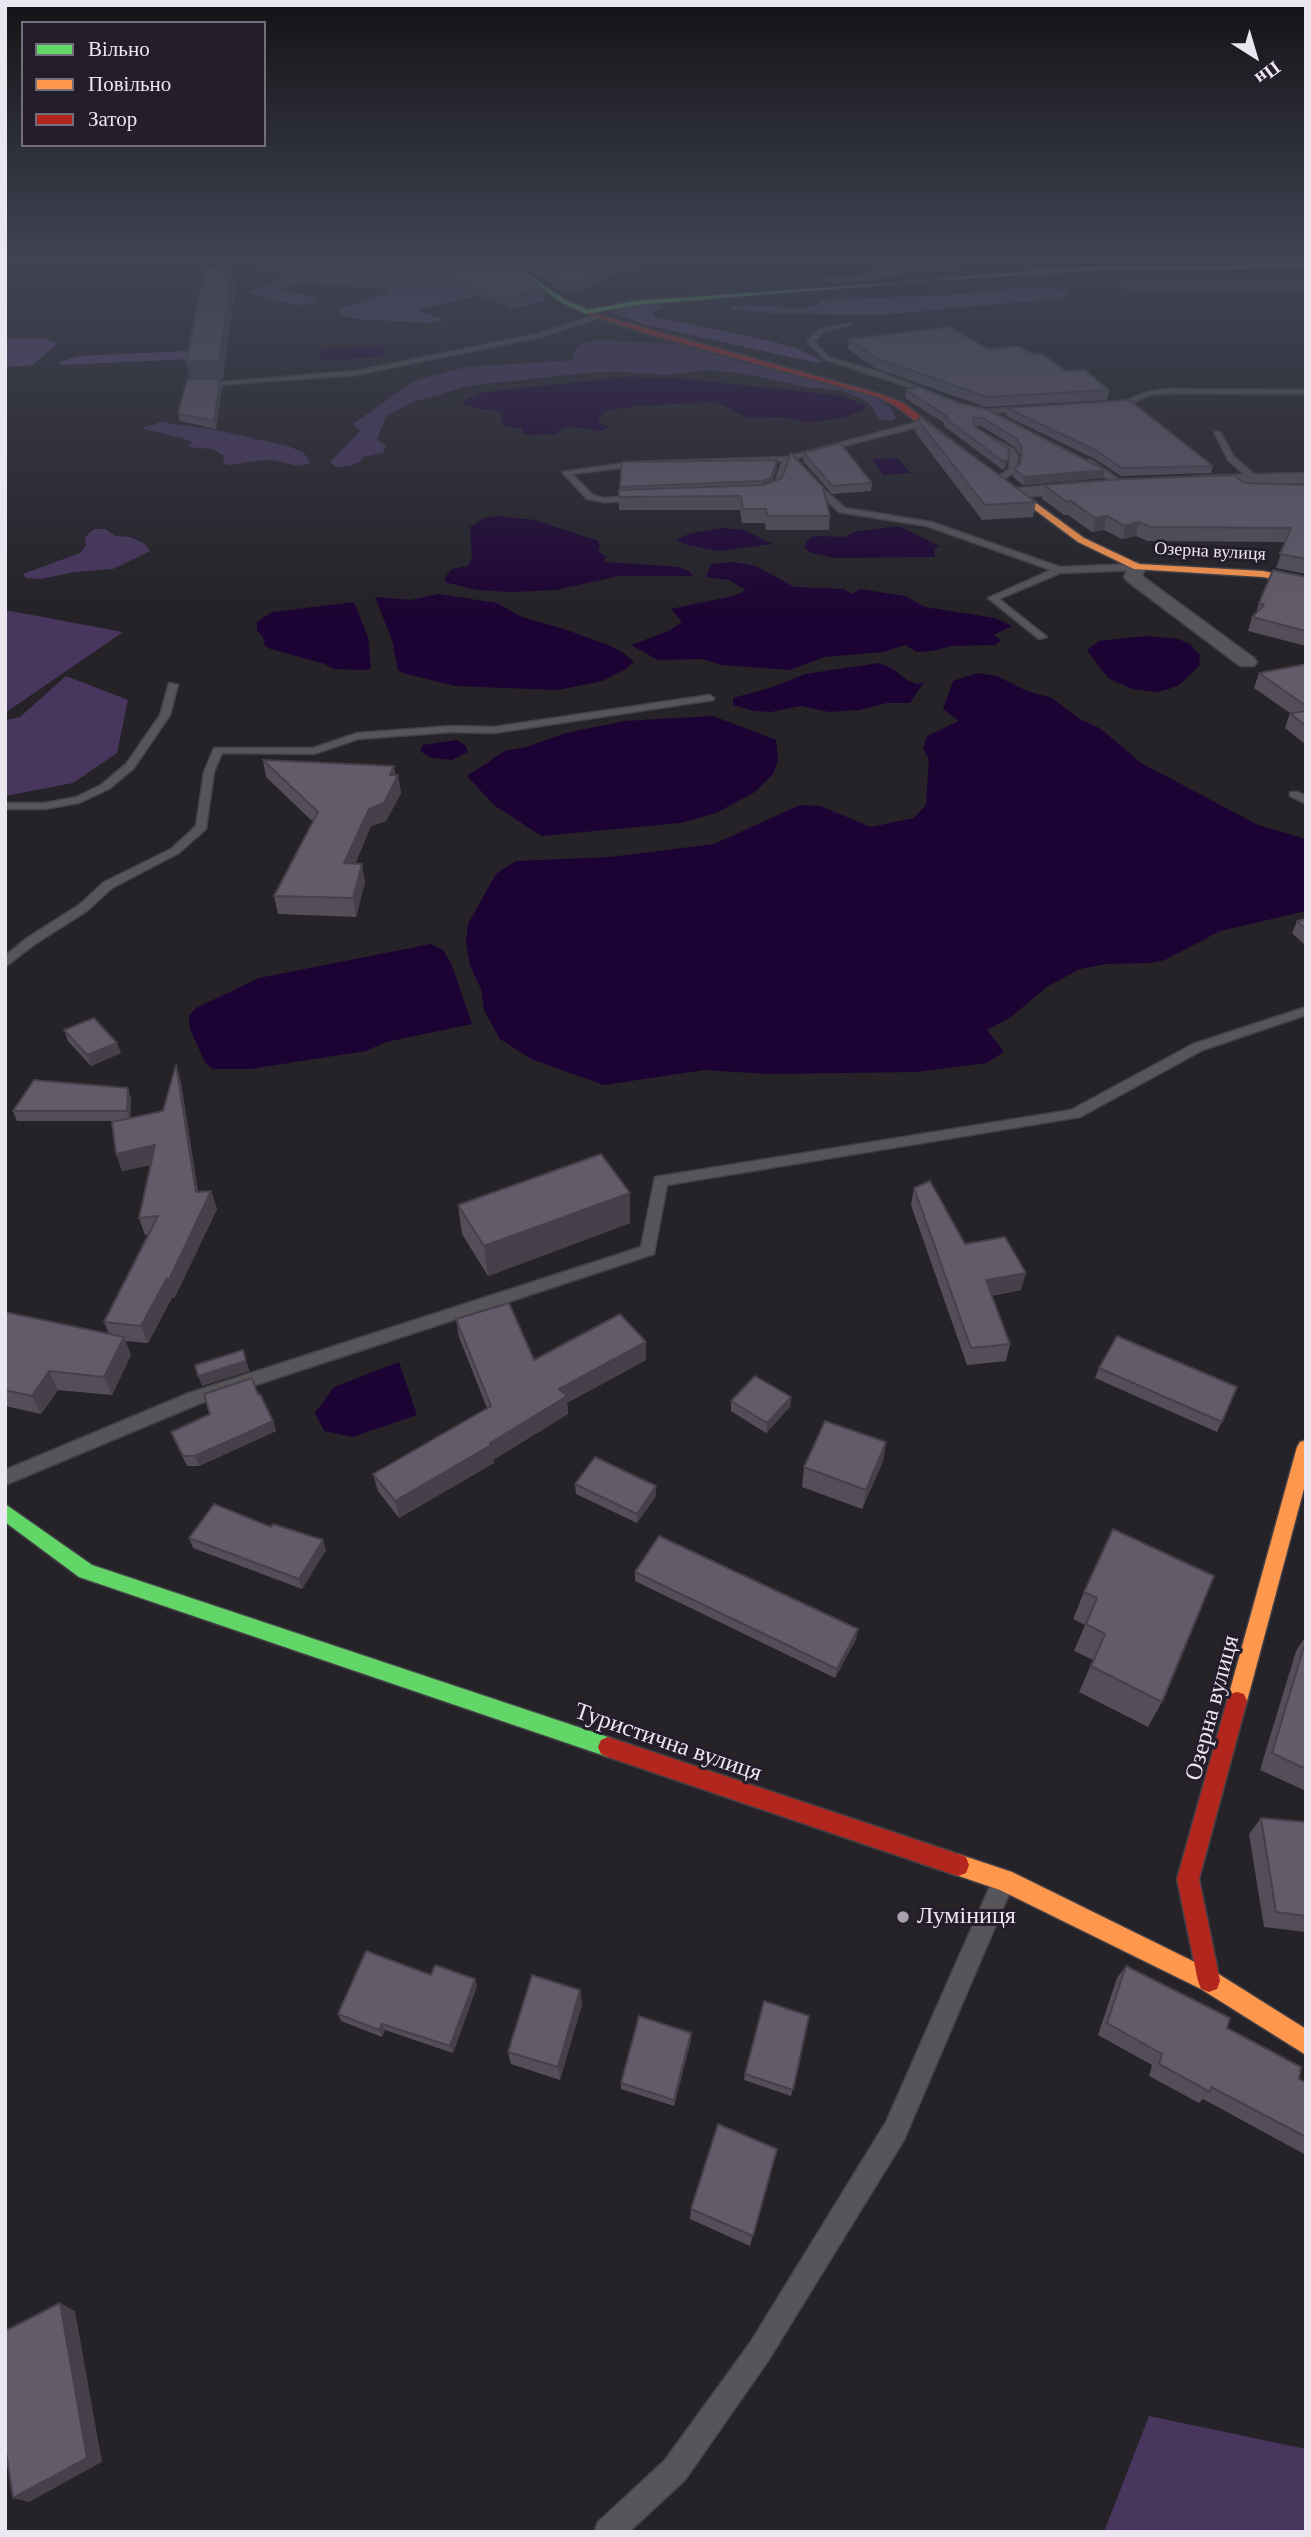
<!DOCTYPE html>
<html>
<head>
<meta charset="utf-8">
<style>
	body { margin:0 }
	#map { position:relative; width:1311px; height:2537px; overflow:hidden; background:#252228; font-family:Georgia,serif }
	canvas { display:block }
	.frame { position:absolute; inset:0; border:7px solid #ebe7f1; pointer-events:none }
	.legend { position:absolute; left:21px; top:21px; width:245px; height:126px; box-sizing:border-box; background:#241e2c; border:2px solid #746e7b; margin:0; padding:9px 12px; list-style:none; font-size:21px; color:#ebe7f1 }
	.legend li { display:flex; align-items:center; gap:14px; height:35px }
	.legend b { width:35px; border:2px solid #746e7b }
	.north { position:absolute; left:1220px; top:21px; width:70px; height:70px; -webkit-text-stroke:5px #241e2c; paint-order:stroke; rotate:143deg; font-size:19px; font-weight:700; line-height:28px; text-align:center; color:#ebe7f1 }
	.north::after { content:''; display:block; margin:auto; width:24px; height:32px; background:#ebe7f1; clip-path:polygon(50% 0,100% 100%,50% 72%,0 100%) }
</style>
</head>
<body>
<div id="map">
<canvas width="1311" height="2537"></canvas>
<div class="frame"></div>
<ul class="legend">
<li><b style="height:9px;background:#63d668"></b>Вільно</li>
<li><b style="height:9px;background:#ff974d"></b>Повільно</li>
<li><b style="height:9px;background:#b3261e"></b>Затор</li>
</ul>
<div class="north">Пн</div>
</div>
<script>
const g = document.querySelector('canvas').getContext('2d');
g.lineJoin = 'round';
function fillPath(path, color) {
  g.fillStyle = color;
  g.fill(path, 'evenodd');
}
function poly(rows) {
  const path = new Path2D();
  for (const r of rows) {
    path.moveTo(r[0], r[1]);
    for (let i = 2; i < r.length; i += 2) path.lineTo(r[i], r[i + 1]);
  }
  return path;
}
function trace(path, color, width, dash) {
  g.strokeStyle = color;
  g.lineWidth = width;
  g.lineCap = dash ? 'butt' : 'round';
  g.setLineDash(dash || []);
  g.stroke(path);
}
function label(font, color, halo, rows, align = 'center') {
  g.font = font + ' Georgia,serif';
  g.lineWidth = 6;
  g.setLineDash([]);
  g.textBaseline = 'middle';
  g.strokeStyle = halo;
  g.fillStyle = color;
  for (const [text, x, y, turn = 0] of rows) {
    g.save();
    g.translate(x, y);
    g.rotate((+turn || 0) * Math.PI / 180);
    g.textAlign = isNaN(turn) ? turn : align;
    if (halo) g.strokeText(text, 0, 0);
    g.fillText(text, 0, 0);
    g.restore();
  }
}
fillPath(poly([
	[598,340,675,344,877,398,891,408,896,418,891,421,880,420,868,402,844,391,806,387,747,374,708,370,666,375,620,372,585,373,468,386,413,402,386,416,377,439,386,446,383,453,363,457,360,462,350,466,336,467,330,462,360,431,353,424,414,381,466,367,575,360,572,354,579,345],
	[161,422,217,430,287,446,303,452,311,463,299,466,271,460,255,461,230,465,223,463,224,456,213,449,188,447,192,441,142,428],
	[94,529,105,529,115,536,130,537,145,544,150,551,113,569,74,572,41,579,26,578,23,574,80,553,86,546,85,537],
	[5,610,123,632,5,713],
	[66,676,128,700,117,753,73,783,5,796,5,720,20,717],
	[1149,2416,1306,2449,1306,2532,1104,2532]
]), '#48365e');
fillPath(poly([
	[247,261,340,261,450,276,541,293,547,301,513,309,504,307,510,302,502,295,476,296,423,309,420,312,446,320,431,323,357,319,339,315,340,309,389,292,385,289,304,283,283,287,281,290,317,298,312,304,296,305,264,298,247,292,282,279,280,274],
	[901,261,985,261,863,281,838,283,819,280,815,276,821,273,877,268],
	[1239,279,1306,280,1306,290,1138,291,1126,290,1119,282],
	[1043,286,1066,291,1068,295,1056,299,881,315,780,314,732,309,730,306,774,305,782,308,803,308,818,305,822,300,946,295],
	[652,304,666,307,653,312,656,317,771,341,798,349,822,361,817,363,646,325,612,313,620,308],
	[42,338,58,343,33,365,5,367,5,339],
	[187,351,194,354,191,359,61,365,59,362,79,356]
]), '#5d457a');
fillPath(poly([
	[383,346,384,357,320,360,320,349],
	[630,377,685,379,838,395,865,405,865,409,847,417,806,423,784,417,748,418,716,402,634,406,604,412,597,422,609,427,601,431,576,427,565,428,555,434,529,435,523,433,522,428,507,427,501,422,503,415,500,412,466,406,462,402,480,393,501,390],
	[898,458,910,473,883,475,872,459],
	[498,516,534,520,598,541,600,547,598,551,607,557,604,559,605,562,679,567,689,571,693,576,618,576,556,590,511,592,477,590,445,582,445,577,452,569,468,566,472,558,470,527,484,518],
	[899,526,939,546,934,550,935,557,835,558,811,553,805,548,806,542,813,536,845,537,853,532],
	[722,528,745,530,772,544,719,551,687,545,676,540,691,533],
	[733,562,756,566,794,587,844,589,852,594,860,589,905,596,925,607,995,618,1012,626,994,635,1001,640,995,645,951,646,932,651,917,652,905,645,883,652,825,657,789,670,722,665,702,659,658,660,631,645,669,631,682,622,671,609,734,596,746,590,729,580,706,577,711,564],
	[439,594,497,603,522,617,564,629,608,645,622,652,634,662,626,669,602,681,558,690,455,686,403,673,398,670,392,640,375,597,411,600],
	[354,602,368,637,371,668,366,670,333,669,325,664,271,649,265,646,263,637,257,630,257,622,272,612],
	[1146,636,1178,639,1190,644,1200,655,1199,666,1179,685,1169,689,1156,692,1132,689,1108,678,1087,650,1099,641],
	[879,663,893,669,907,680,917,684,924,682,910,703,887,703,859,710,829,712,801,706,771,712,754,711,733,705,733,698,773,687,805,674],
	[977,673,997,676,1027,691,1052,698,1078,718,1101,729,1141,763,1258,825,1306,839,1306,911,1220,931,1165,960,1150,963,1106,964,1080,969,1048,986,1011,1017,987,1030,1004,1052,986,1063,917,1072,768,1074,704,1070,604,1085,531,1059,500,1039,484,1010,481,989,470,966,466,942,468,924,496,874,516,861,610,857,714,844,800,805,820,806,871,827,914,818,926,805,929,759,923,748,927,736,959,721,943,709,953,681],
	[713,716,776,740,778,760,773,774,755,792,716,813,680,823,542,836,495,806,467,776,505,751,526,747,566,733,625,721],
	[457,740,466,746,468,752,452,760,432,758,420,751,423,745],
	[431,944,443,950,451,963,472,1024,386,1042,366,1051,250,1069,212,1069,205,1062,190,1029,189,1016,196,1008,259,978],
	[399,1362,417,1415,352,1437,324,1431,315,1413,334,1387]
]), '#1d0333');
fillPath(poly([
	[676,261,787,263,883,261,873,273,864,276,787,279,688,269,679,266,676,261]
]), '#1d0333');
const lane = poly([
	[597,315,599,318,540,337,356,375,201,386,198,384,356,371,537,334,597,315],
	[851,323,851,325,825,331,814,341,828,357,882,373,933,393,933,395,824,359,807,341,821,329,851,323],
	[1168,389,1306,390,1306,394,1168,393,1150,395,1124,406,1107,404,1123,402,1147,392,1168,389],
	[972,407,985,410,1026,407,1030,409,985,414,969,411,972,407],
	[922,421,925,425,790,460,779,491,762,496,603,502,587,499,562,472,634,462,787,457,922,421],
	[782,461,773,488,761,492,603,498,593,495,572,474,634,466,782,461],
	[1214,432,1220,432,1234,457,1256,476,1256,480,1250,480,1228,460,1214,432],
	[991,437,1014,449,1018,456,1016,472,999,481,995,479,1009,469,1010,456,988,441,991,437],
	[1085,460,1091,460,1125,484,1118,486,1085,464,1085,460],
	[812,479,845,508,931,522,1060,567,1137,564,1141,567,1137,570,1060,573,999,599,1047,637,1039,639,988,598,1051,570,927,526,839,512,809,483,812,479],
	[169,683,178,685,170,715,134,768,109,789,79,803,45,809,5,809,5,803,45,803,76,797,101,785,126,764,160,715,169,683],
	[709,695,714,698,713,700,494,733,452,732,358,739,314,754,222,753,214,772,206,829,179,853,112,888,87,911,35,944,5,967,5,956,27,938,79,905,104,882,171,849,196,826,204,772,214,748,313,748,357,733,452,726,494,727,709,695],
	[1290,792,1298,792,1306,796,1306,804,1290,796,1290,792],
	[1306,1007,1306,1015,1203,1050,1080,1117,667,1185,654,1254,201,1403,5,1485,5,1470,189,1393,641,1247,655,1177,1071,1110,1193,1044,1306,1007],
	[1002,1874,1010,1877,1013,1885,904,2140,768,2361,685,2480,629,2532,594,2532,598,2522,665,2460,750,2343,886,2122,994,1877,1002,1874]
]);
const street = poly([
	[1306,473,1306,483,1195,486,1187,481,1195,476,1306,473],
	[1084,482,1092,487,1090,490,1018,498,1010,493,1018,488,1084,482],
	[1137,562,1146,567,1142,576,1254,658,1257,662,1254,666,1240,666,1127,581,1124,577,1128,567,1137,562]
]);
const fast = poly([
	[502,261,509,261,565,300,588,310,635,301,925,281,635,305,587,314,561,302,502,261],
	[5,1504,92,1565,608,1737,615,1740,618,1747,615,1754,608,1757,79,1577,5,1522,5,1504]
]);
const slow = poly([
	[1306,264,1306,268,1082,271,919,281,1082,267,1306,264],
	[955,444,1084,538,1139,564,1263,571,1306,580,1306,586,1263,577,1134,569,1078,542,952,448,955,444],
	[1306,1440,1306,1481,1247,1701,1244,1708,1237,1710,1230,1708,1227,1701,1297,1447,1300,1442,1306,1440],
	[958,1854,1012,1872,1217,1973,1306,2029,1306,2055,1201,1989,1000,1890,950,1873,947,1865,950,1857,958,1854]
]);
const jam = poly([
	[588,312,883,395,903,403,959,446,952,448,897,407,879,397,648,334,588,314,588,312],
	[1237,1692,1244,1694,1247,1701,1199,1879,1220,1981,1217,1989,1209,1992,1201,1989,1198,1981,1177,1879,1227,1701,1230,1694,1237,1692],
	[608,1737,958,1854,966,1857,969,1865,966,1873,958,1876,608,1757,601,1754,598,1747,601,1740,608,1737]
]);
trace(lane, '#424046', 3);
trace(street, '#424046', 3);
trace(fast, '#424046', 3);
trace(slow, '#424046', 3);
trace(jam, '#424046', 3);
fillPath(lane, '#57545a');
fillPath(street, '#57545a');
fillPath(fast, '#63d668');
fillPath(slow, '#ff974d');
fillPath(jam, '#b3261e');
fillPath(poly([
	[519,261,638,261,638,264,576,292,569,289,562,291],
	[420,269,542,288,542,296,506,305,420,277],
	[232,271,235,288,223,379,215,379,222,387,216,429,180,421,178,414,190,379,186,362],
	[849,339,1033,354,1066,371,1109,390,1107,400,985,407,875,368,848,349],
	[912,384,1105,470,1103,478,1023,485,1013,477,1014,469,1020,465,1021,456,1015,447,981,426,974,426,1008,460,1006,467,1003,470,944,426,944,423,905,398,906,390,912,388],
	[1007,408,1213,466,1211,473,1121,476,1095,459,1006,416],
	[917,419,1036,502,1033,517,982,520,915,432],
	[804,453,872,483,871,491,832,494,803,461],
	[777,460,777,468,772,482,830,516,829,530,766,530,765,523,742,523,740,510,619,510,619,497,622,462],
	[1244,483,1306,485,1306,574,1276,568,1285,542,1148,541,1136,536,1122,539,1104,530,1092,532,1068,515,1064,515,1042,499,1044,485],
	[1306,577,1306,646,1248,631,1252,617,1256,613,1259,603],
	[1306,664,1306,745,1285,728,1290,713,1254,688,1259,673],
	[263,760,398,775,401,793,386,821,371,826,355,864,365,882,356,917,278,914,274,896,313,822,266,777],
	[1306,919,1306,946,1292,933,1297,921],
	[64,1030,121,1053,91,1066,68,1041],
	[176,1065,181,1083,198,1192,211,1191,217,1209,174,1299,173,1296,148,1343,125,1341,131,1355,112,1395,58,1390,41,1414,5,1406,5,1312,109,1334,104,1322,149,1235,145,1235,139,1218,151,1165,122,1171,116,1154,115,1121,17,1121,13,1111,131,1098,130,1118,163,1111],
	[914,1188,965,1244,1021,1290,991,1296,1010,1344,1006,1361,967,1365,911,1205],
	[630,1193,630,1223,488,1276,462,1234,458,1205],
	[456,1319,534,1360,646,1360,567,1403,568,1414,493,1460,494,1463,399,1518,378,1491,373,1474,487,1408,459,1337],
	[1099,1368,1237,1387,1217,1432,1095,1378],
	[258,1395,273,1421,276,1431,199,1466,187,1466,171,1432],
	[791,1397,790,1407,766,1433,731,1411,731,1401],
	[886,1442,883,1461,862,1509,802,1487,804,1467],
	[575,1484,656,1496,637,1523,576,1494],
	[271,1527,326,1550,302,1589,193,1548,189,1538],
	[1113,1529,1162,1702,1148,1727,1079,1692,1093,1660,1074,1651,1085,1625,1073,1619,1084,1592],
	[635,1572,858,1629,856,1639,835,1678,635,1581],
	[1306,1636,1306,1791,1260,1770,1296,1651],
	[1261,1818,1306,1826,1306,1932,1264,1927,1249,1834],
	[1126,1966,1227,2028,1306,2083,1306,2155,1203,2099,1199,2103,1149,2076,1152,2065,1098,2035,1117,1978],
	[431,1975,475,1979,477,1986,453,2053,385,2030,382,2037,341,2021,338,2014],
	[580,1990,582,2004,560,2080,511,2064,508,2052],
	[809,2016,791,2096,744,2080,745,2074],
	[691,2040,674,2106,621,2089,621,2083],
	[777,2149,750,2246,690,2219,691,2209]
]), '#544e5b');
fillPath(poly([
	[628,261,638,261,638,264,576,292,576,284],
	[232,271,235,288,223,379,190,381,186,362],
	[569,282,569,289,562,291,562,283],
	[542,288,542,296,506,305,505,297],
	[220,379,222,387,216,429,214,421],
	[777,460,777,468,771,486,761,489,761,481],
	[1008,460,1006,467,1003,470,1004,462],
	[1105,470,1103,478,1023,485,1025,477],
	[1107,516,1104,530,1092,532,1095,518],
	[1139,522,1136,536,1122,539,1125,526],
	[394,766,396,779,398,775,401,793,386,821,371,826,347,881,344,863,369,809],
	[362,864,365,882,356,917,353,898],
	[117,1043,121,1053,91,1066,87,1055],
	[176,1065,181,1083,201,1210,196,1192],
	[128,1088,131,1098,130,1121,127,1111],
	[155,1145,161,1163,122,1171,116,1154],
	[211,1191,217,1209,174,1299,173,1296,148,1343,141,1326],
	[630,1193,630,1223,488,1276,484,1246],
	[1026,1273,1021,1290,981,1297,986,1280],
	[124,1337,131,1355,112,1395,104,1377],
	[646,1342,646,1360,567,1403,568,1414,493,1460,494,1463,399,1518,395,1501,490,1443,559,1389],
	[246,1361,250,1371,202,1386,198,1376],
	[49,1371,58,1390,41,1414,32,1396],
	[791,1397,790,1407,766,1433,767,1423],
	[273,1421,276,1431,199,1466,195,1456],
	[886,1442,883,1461,862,1509,866,1490],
	[656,1486,656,1496,637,1523,637,1514],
	[323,1540,326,1550,302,1589,299,1579],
	[858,1629,856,1639,835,1678,837,1669],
	[475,1979,477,1986,453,2053,450,2046],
	[580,1990,582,2004,560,2080,558,2067],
	[382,2024,385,2030,382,2037,379,2030],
	[691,2033,691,2040,674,2106,674,2100],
	[60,2303,75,2311,102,2462,29,2502,13,2498]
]), '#45404a');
const building = poly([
	[439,261,505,261,542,288,505,297,420,269,439,261],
	[530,261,628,261,576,284,569,282,562,283,530,261],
	[205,267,232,271,219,360,186,362,205,267],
	[949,327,988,349,1019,346,1033,354,1042,354,1066,371,1085,370,1109,390,987,397,876,358,849,339,949,327],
	[187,379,220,379,214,421,178,414,187,379],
	[912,384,959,403,987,409,1105,470,1025,477,1014,469,1020,464,1022,448,1017,439,983,418,973,418,974,426,1009,449,1008,460,1004,462,945,418,948,417,906,390,917,387,912,384],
	[1129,400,1213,466,1122,468,1097,451,1007,408,1129,400],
	[921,418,1036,502,985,505,917,419,921,418],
	[840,443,872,483,832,486,804,453,840,443],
	[791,453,823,487,830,516,767,516,766,509,743,509,741,496,619,497,619,490,763,485,782,478,791,453],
	[777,460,771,478,761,481,620,487,622,462,777,460],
	[1234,475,1244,483,1306,485,1306,559,1280,554,1291,528,1151,527,1139,522,1125,526,1107,516,1095,518,1071,501,1067,502,1044,485,1124,479,1234,475],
	[1273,570,1306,577,1306,631,1252,617,1264,605,1259,603,1273,570],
	[1306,664,1306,706,1259,673,1306,664],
	[1306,711,1306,726,1290,713,1306,711],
	[263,760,394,766,390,775,398,775,384,803,369,809,344,863,362,864,353,898,274,896,318,812,263,760],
	[1306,919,1306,929,1297,921,1306,919],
	[94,1018,117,1043,87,1055,64,1030,94,1018],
	[176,1065,196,1192,211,1191,168,1282,167,1278,141,1326,104,1322,158,1216,139,1218,155,1145,116,1154,112,1122,163,1111,176,1065],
	[34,1080,128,1088,127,1111,13,1111,34,1080],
	[601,1154,630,1193,484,1246,458,1205,601,1154],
	[930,1181,965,1244,1005,1237,1026,1273,986,1280,1010,1344,971,1348,914,1188,930,1181],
	[509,1303,534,1360,620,1314,646,1342,559,1389,567,1396,490,1443,491,1445,395,1501,373,1474,491,1406,456,1319,509,1303],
	[5,1312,124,1337,104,1377,49,1371,32,1396,5,1390,5,1312],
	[1117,1336,1237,1387,1222,1422,1099,1368,1117,1336],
	[243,1350,246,1361,198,1376,195,1365,243,1350],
	[755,1376,791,1397,767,1423,731,1401,755,1376],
	[252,1378,258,1395,260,1394,273,1421,195,1456,183,1456,171,1432,210,1414,204,1394,252,1378],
	[825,1421,886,1442,866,1490,804,1467,825,1421],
	[595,1457,656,1486,637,1514,575,1484,595,1457],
	[214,1504,271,1527,273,1524,323,1540,299,1579,189,1538,214,1504],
	[1113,1529,1214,1576,1162,1702,1091,1666,1105,1634,1086,1624,1097,1598,1084,1592,1113,1529],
	[659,1536,858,1629,837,1669,635,1572,659,1536],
	[1306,1640,1306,1769,1272,1753,1306,1640],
	[1261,1818,1305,1822,1306,1916,1276,1912,1261,1818],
	[366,1951,431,1975,435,1965,475,1979,450,2046,382,2024,379,2030,338,2014,366,1951],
	[1126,1966,1230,2018,1227,2028,1301,2067,1299,2079,1306,2083,1306,2137,1211,2087,1210,2092,1159,2064,1162,2054,1107,2023,1126,1966],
	[532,1975,580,1990,558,2067,508,2052,532,1975],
	[764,2001,809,2016,793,2090,745,2074,764,2001],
	[639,2016,691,2033,674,2100,621,2083,639,2016],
	[718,2124,777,2149,753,2236,691,2209,718,2124],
	[60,2303,87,2458,13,2498,5,2445,5,2331,60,2303]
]);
fillPath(building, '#625b6a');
trace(building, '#45404a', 2);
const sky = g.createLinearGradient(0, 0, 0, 616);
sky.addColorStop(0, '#141316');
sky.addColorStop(0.42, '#404453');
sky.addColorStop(1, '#40445300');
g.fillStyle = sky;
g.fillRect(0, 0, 1311, 616);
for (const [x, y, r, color] of [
	[903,1917,7,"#a6a2ab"]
]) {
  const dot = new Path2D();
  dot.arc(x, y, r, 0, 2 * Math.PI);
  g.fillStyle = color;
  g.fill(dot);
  trace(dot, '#241e2c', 2.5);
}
label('18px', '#ebe7f1', '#241e2c', [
	["Озерна вулиця",1210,552,3]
]);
label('24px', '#ebe7f1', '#241e2c', [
	["Озерна вулиця",1213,1708,-75],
	["Туристична вулиця",668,1743,19]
]);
label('24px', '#ebe7f1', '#241e2c', [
	["Луміниця",917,1917]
], 'left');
</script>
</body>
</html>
